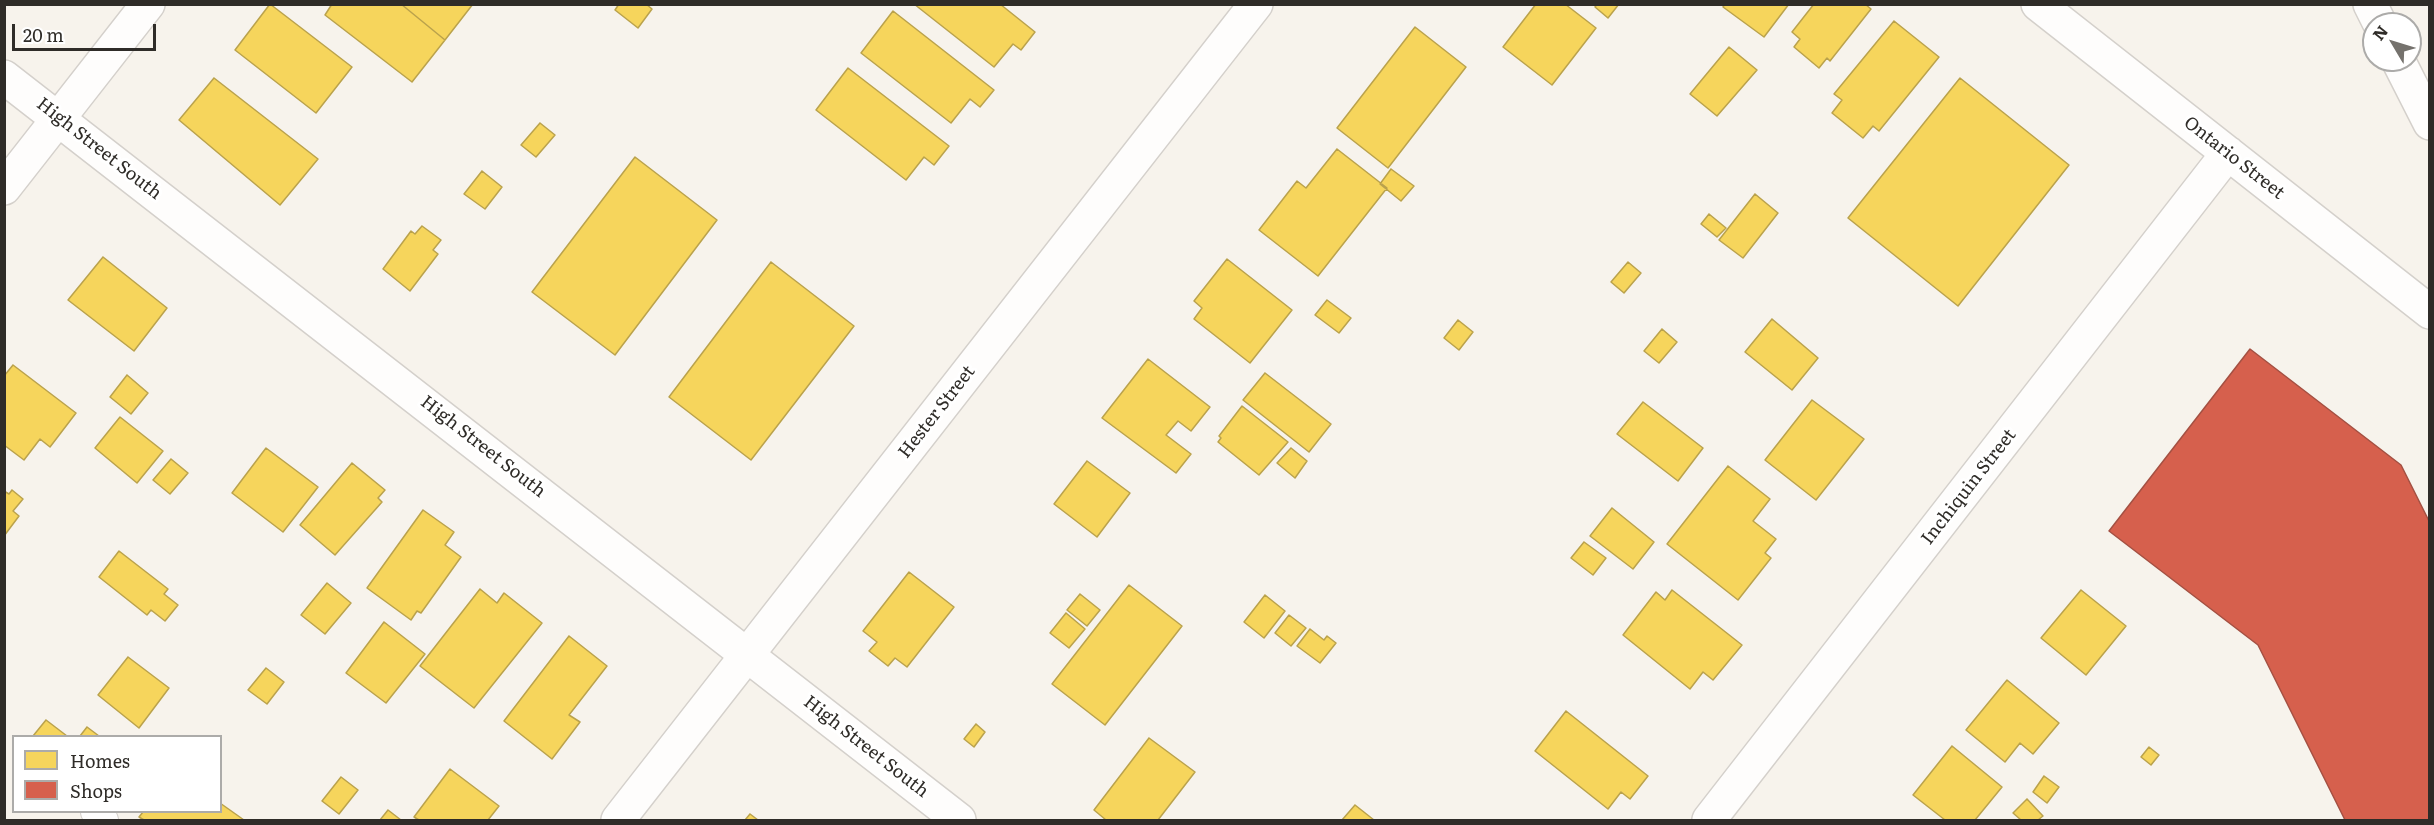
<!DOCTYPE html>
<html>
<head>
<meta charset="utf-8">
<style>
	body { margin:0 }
	#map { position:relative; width:2434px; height:825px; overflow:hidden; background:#f7f3ec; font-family:Literata,serif }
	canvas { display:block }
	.frame { position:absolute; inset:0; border:6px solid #2f2c28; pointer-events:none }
	.legend { position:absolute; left:12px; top:735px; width:210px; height:78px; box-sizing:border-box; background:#fff; border:2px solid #acaba9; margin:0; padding:8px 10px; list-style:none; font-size:18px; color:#2f2c28 }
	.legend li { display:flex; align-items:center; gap:12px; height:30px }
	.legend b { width:30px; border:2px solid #acaba9 }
	.north { position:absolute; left:2362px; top:12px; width:60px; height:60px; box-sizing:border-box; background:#fff; border:2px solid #acaba9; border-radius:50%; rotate:308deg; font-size:16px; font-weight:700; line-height:24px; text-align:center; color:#2f2c28 }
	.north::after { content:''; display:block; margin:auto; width:21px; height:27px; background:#75726d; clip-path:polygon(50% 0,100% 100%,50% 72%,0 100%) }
	.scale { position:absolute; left:12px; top:24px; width:144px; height:27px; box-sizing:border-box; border:3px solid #2f2c28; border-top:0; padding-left:8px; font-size:18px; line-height:21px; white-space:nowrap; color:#2f2c28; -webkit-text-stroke:4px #fff; paint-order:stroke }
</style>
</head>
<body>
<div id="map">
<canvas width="2434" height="825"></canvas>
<div class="frame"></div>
<ul class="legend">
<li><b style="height:16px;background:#f6d55c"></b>Homes</li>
<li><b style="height:16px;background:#d6604d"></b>Shops</li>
</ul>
<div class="north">N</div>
<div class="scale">20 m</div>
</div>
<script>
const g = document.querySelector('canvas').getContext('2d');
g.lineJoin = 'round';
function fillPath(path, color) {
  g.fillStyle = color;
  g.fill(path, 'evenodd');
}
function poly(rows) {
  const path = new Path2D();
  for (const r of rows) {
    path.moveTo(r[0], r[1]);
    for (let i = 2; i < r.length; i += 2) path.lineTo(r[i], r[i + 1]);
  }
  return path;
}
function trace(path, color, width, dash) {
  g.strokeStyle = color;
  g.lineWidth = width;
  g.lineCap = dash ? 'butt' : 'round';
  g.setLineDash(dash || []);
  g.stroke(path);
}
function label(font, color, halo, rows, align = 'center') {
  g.font = font + ' Literata,serif';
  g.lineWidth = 6;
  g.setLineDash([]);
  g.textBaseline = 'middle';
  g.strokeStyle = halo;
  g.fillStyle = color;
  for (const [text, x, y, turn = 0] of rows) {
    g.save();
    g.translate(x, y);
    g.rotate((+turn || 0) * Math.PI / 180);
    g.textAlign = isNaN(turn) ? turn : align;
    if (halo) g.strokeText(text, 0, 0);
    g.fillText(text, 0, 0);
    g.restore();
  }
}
const homes = poly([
	[270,4,352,67,316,113,235,50,270,4],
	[332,4,401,4,445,40,412,82,325,15,332,4],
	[401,4,473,4,445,40,401,4],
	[619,4,646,4,652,9,638,28,615,10,619,4],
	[914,4,1000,4,1035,32,1021,50,1013,44,994,67,914,4],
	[1536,4,1565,4,1596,28,1552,85,1503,47,1536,4],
	[1597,4,1619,4,1608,18,1595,7,1597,4],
	[1725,4,1789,4,1764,37,1723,7,1725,4],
	[1814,4,1865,4,1871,9,1830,61,1827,58,1819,68,1794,47,1800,39,1792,32,1814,4],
	[893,11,994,90,980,107,970,99,951,123,861,53,893,11],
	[1894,21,1939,57,1879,131,1873,126,1863,138,1832,113,1842,100,1834,94,1894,21],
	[1415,27,1466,67,1388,168,1337,128,1415,27],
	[1729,47,1757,70,1717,116,1690,94,1729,47],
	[848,68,949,146,934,165,924,157,906,180,816,110,848,68],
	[214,78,318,159,280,205,179,120,214,78],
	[1960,78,2069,165,1958,306,1848,218,1960,78],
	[540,123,555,135,536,157,521,145,540,123],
	[1337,149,1387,188,1318,276,1259,230,1297,181,1306,188,1337,149],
	[635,157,717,220,615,355,532,292,635,157],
	[1391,169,1414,186,1401,201,1380,184,1391,169],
	[482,171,502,187,485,209,464,194,482,171],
	[1755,194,1778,213,1743,258,1719,240,1755,194],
	[1709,214,1726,228,1717,237,1701,224,1709,214],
	[422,226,441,240,433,250,438,254,410,291,383,269,411,231,415,234,422,226],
	[103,257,167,308,134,351,68,300,103,257],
	[1227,259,1292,310,1250,363,1194,319,1202,308,1194,301,1227,259],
	[771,262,854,326,751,460,669,397,771,262],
	[1628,262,1641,273,1624,293,1611,282,1628,262],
	[1327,300,1351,318,1339,333,1315,315,1327,300],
	[1772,319,1818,358,1792,390,1745,352,1772,319],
	[1458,320,1473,332,1459,350,1444,338,1458,320],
	[1662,329,1677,342,1659,363,1644,351,1662,329],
	[1148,359,1210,407,1191,431,1178,421,1166,435,1191,454,1176,473,1102,418,1148,359],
	[13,365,76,413,50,447,40,439,24,460,4,445,4,376,13,365],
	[1265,373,1331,424,1309,452,1243,400,1265,373],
	[127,375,148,393,131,414,110,397,127,375],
	[1812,400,1864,439,1816,500,1765,460,1812,400],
	[1643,402,1703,448,1678,481,1617,434,1643,402],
	[1242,406,1288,442,1259,475,1218,442,1221,438,1219,436,1242,406],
	[120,417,163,451,137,483,95,448,120,417],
	[266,448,318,487,283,532,232,493,266,448],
	[1291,448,1307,461,1295,478,1277,463,1291,448],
	[171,459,188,473,170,494,153,480,171,459],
	[1087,461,1130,493,1097,537,1054,504,1087,461],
	[352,463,385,490,378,498,382,502,335,555,300,525,352,463],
	[1728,466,1770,499,1753,521,1776,539,1765,553,1771,558,1738,600,1667,544,1728,466],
	[12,490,23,499,13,511,19,516,4,536,4,491,9,494,12,490],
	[1612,508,1654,542,1633,569,1590,536,1612,508],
	[423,510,454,532,445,545,461,557,421,613,417,611,411,620,367,588,423,510],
	[1584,542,1606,558,1593,575,1571,558,1584,542],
	[119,551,168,589,164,594,178,605,165,621,151,610,147,615,99,577,119,551],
	[909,572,954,607,907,667,895,658,888,666,869,651,877,642,863,631,909,572],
	[327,583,351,603,325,634,301,615,327,583],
	[1129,585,1182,626,1105,725,1052,684,1129,585],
	[480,589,497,603,504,593,542,623,474,708,420,666,480,589],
	[1672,590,1742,645,1713,680,1703,672,1690,689,1623,635,1656,592,1665,600,1672,590],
	[2081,590,2126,626,2086,675,2041,638,2081,590],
	[1080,594,1100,610,1087,626,1067,610,1080,594],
	[1265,595,1285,611,1264,638,1244,622,1265,595],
	[1066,613,1085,629,1069,648,1050,633,1066,613],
	[1289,615,1306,628,1291,646,1275,633,1289,615],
	[384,622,425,654,386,703,346,673,384,622],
	[1310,629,1324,640,1327,636,1336,643,1320,663,1297,646,1310,629],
	[569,636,607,666,569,715,580,722,552,759,504,721,569,636],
	[128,657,169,688,139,728,98,695,128,657],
	[266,668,284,682,267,704,248,690,266,668],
	[2007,680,2059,723,2033,754,2020,743,2005,762,1966,730,2007,680],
	[1566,711,1648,776,1630,799,1621,792,1608,809,1535,751,1566,711],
	[46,720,67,736,33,736,46,720],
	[976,724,985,732,974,747,964,739,976,724],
	[87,727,99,736,80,736,87,727],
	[1149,738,1195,772,1158,820,1106,820,1094,810,1149,738],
	[1952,746,2002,787,1975,820,1945,820,1913,795,1952,746],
	[2149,747,2159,755,2151,765,2141,757,2149,747],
	[450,769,499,806,488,820,419,820,414,817,450,769],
	[2044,776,2059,787,2047,803,2033,792,2044,776],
	[341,777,358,790,339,814,322,801,341,777],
	[2027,799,2043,816,2038,820,2021,820,2013,813,2027,799],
	[220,803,244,820,144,820,139,817,143,812,220,812,220,803],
	[1355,805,1374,820,1342,820,1355,805],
	[388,810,401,820,380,820,388,810],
	[750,814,758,820,745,820,750,814]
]);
fillPath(homes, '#f6d55c');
trace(homes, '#baa24c', 1.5);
const shops = poly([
	[2250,349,2401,465,2430,523,2430,820,2345,820,2258,645,2109,531,2250,349]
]);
fillPath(shops, '#d6604d');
trace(shops, '#a45042', 1.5);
const lane = poly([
	[94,812,105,820]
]);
const street = poly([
	[2038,4,2430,312],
	[4,188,148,4],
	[618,820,1256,4],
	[1709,820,2228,153]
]);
const secondary = poly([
	[2370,4,2380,24],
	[2398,60,2430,123],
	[4,77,959,820]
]);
trace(lane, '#d4d0cb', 28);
trace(street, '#d4d0cb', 36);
trace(secondary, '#d4d0cb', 36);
trace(lane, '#fefdfc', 26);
trace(street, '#fefdfc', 33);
trace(secondary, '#fefdfc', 33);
label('18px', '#2f2c28', '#fff', [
	["High Street South",99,149,38],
	["Ontario Street",2234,158,38],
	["Hester Street",937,412,-52],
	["High Street South",483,447,38],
	["Inchiquin Street",1969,487,-52],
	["High Street South",866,747,38]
]);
</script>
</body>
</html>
